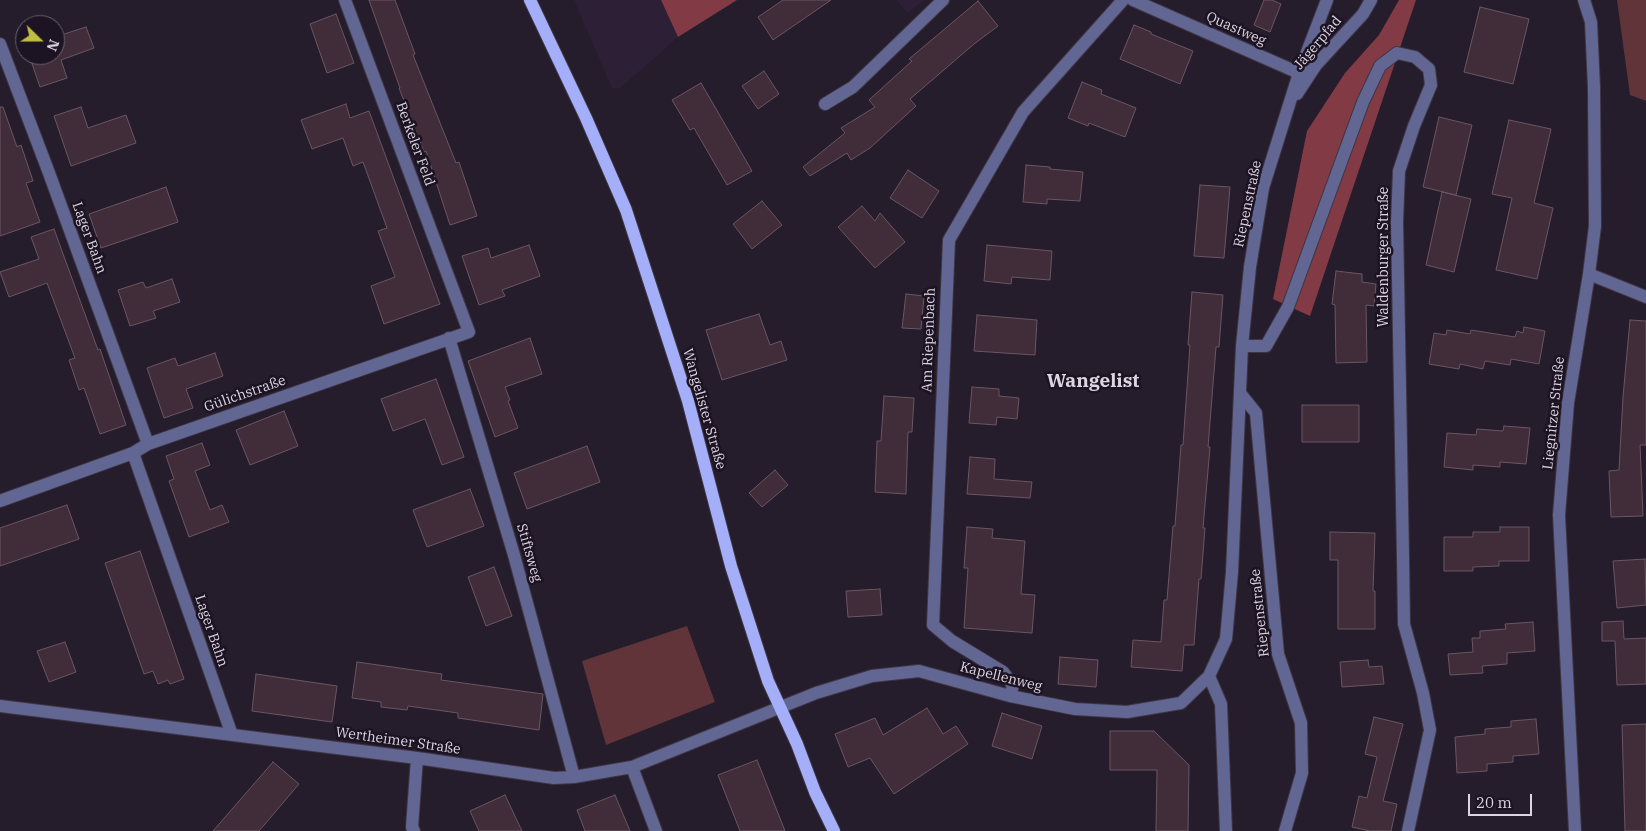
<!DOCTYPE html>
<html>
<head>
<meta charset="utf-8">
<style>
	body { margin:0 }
	#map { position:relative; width:1646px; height:831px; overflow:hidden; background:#251c2c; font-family:"IBM Plex Serif",serif }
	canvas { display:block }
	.north { position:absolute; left:15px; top:15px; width:50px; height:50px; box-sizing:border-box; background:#1c1323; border:1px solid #69616f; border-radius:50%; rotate:112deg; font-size:14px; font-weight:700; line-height:20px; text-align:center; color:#dcd6e1 }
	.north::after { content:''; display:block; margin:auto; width:18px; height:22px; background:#c0be40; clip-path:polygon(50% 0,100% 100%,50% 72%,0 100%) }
	.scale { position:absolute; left:1468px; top:794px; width:64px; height:22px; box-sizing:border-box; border:2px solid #dcd6e1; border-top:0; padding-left:6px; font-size:15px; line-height:18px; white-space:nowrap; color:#dcd6e1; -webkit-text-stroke:4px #1c1323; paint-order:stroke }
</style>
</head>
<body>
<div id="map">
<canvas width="1646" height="831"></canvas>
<div class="north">N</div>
<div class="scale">20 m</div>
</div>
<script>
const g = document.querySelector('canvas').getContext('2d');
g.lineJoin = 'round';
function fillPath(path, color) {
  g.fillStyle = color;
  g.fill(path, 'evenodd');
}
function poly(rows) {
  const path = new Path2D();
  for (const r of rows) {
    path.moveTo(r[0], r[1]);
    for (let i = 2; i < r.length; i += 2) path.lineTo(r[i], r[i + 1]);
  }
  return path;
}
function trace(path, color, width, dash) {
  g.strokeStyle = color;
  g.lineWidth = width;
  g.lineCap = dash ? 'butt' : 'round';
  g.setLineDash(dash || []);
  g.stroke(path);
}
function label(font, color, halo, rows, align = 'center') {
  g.font = font + ' "IBM Plex Serif",serif';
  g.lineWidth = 5;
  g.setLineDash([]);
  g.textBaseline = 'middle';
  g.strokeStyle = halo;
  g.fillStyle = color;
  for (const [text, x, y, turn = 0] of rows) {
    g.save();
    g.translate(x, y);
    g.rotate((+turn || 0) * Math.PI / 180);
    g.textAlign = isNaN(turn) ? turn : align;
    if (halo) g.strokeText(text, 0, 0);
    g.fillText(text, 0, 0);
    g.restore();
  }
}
fillPath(poly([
	[574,0,661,0,678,37,620,88,612,88],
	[897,0,924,0,907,13]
]), '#2d2036');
fillPath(poly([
	[1617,0,1646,0,1646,101,1630,95],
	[687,626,715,702,606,745,582,661]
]), '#613439');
fillPath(poly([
	[661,0,737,0,678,37],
	[1399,0,1416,0,1310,316,1273,299,1307,131,1345,73,1379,35]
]), '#823b45');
const building = poly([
	[369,0,395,0,415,54,413,55,456,163,459,162,477,216,450,225,426,151,424,152,399,88,400,88,369,0],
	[783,0,831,0,773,40,758,17,783,0],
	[1264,0,1272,0,1281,4,1270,32,1254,25,1264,0],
	[978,1,998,26,974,44,910,99,916,106,870,148,851,160,847,153,810,176,803,167,845,133,841,128,875,107,869,100,912,61,909,59,978,1],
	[1480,7,1529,19,1513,84,1464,72,1480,7],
	[336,14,354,63,327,73,310,24,336,14],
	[1134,25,1151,32,1151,34,1193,51,1180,84,1120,59,1134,25],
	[86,27,94,48,61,60,67,78,40,87,29,55,55,55,55,37,86,27],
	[764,71,779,94,758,109,742,86,764,71],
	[1082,82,1102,90,1101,94,1136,108,1125,137,1089,123,1088,126,1068,118,1082,82],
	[701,83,752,171,727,185,694,128,690,130,672,100,701,83],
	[346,104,350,118,369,111,440,304,384,324,371,286,395,277,378,231,387,228,363,162,353,166,343,138,312,149,301,120,346,104],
	[0,107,3,107,17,147,21,145,33,181,26,183,40,222,0,236,0,107],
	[81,107,88,128,126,115,136,143,71,166,54,116,81,107],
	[1439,117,1472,125,1456,195,1423,187,1439,117],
	[1509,120,1551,129,1534,203,1553,208,1537,279,1496,270,1512,198,1492,194,1509,120],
	[1026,165,1050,167,1050,169,1083,172,1080,201,1047,199,1047,204,1023,202,1026,165],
	[908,170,939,191,922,218,890,198,908,170],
	[1200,185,1230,187,1224,258,1194,256,1200,185],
	[166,187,178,222,101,248,89,214,166,187],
	[1442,192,1471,199,1454,272,1426,265,1442,192],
	[762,201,782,225,752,249,733,224,762,201],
	[862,206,875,221,880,213,905,242,875,268,838,227,862,206],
	[54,229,98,350,100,349,126,425,100,434,84,388,79,390,69,360,75,358,47,283,9,297,0,272,39,259,31,237,54,229],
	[529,245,540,276,502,290,505,296,479,305,462,256,488,248,491,258,529,245],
	[987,245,1052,251,1050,280,1012,277,1011,284,984,281,987,245],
	[1336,271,1362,274,1362,282,1376,284,1374,306,1366,305,1367,362,1336,363,1335,305,1332,304,1336,271],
	[172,279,180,302,153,311,156,318,130,326,118,290,143,282,146,288,172,279],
	[1192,292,1223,295,1219,347,1216,347,1208,447,1210,447,1203,528,1205,528,1201,579,1199,579,1194,645,1184,645,1182,671,1131,667,1133,640,1161,642,1164,600,1167,600,1173,526,1175,526,1181,445,1183,445,1190,345,1188,345,1192,292],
	[906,294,924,296,921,329,902,328,906,294],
	[759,314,770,345,781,341,787,360,722,380,706,330,759,314],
	[977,315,1037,320,1035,355,974,351,977,315],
	[1630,320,1646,321,1646,445,1640,445,1643,516,1611,517,1609,471,1619,470,1623,397,1630,320],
	[1524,327,1545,331,1539,364,1511,359,1510,365,1485,361,1483,369,1460,364,1459,369,1429,364,1434,333,1446,335,1447,330,1470,334,1471,330,1515,337,1517,331,1523,333,1524,327],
	[530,338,542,374,505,387,510,400,508,401,518,428,495,437,468,361,530,338],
	[215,353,223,376,186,389,193,408,164,418,147,368,175,358,178,366,215,353],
	[436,379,464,457,442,465,425,419,393,431,381,399,436,379],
	[972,387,999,389,999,396,1019,398,1017,419,997,417,996,425,969,423,972,387],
	[884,396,914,398,912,432,908,432,906,494,875,492,877,441,881,441,884,396],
	[1302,405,1359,405,1359,442,1302,442,1302,405],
	[284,411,298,446,250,465,236,430,284,411],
	[1504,426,1530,428,1526,464,1500,462,1500,467,1473,465,1473,470,1444,467,1447,433,1476,435,1477,429,1503,431,1504,426],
	[202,443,210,465,195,471,210,510,222,505,229,522,189,537,169,481,174,479,166,456,202,443],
	[587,446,600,482,527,509,514,473,587,446],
	[970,457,995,459,994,479,1032,482,1030,498,967,494,970,457],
	[775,470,788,485,762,507,749,493,775,470],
	[470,489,484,526,427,547,413,510,470,489],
	[67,505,79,539,0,566,0,528,67,505],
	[967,527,993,529,992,538,1025,541,1021,594,1035,595,1032,633,964,628,968,568,964,568,967,527],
	[1500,527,1529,527,1529,561,1499,561,1499,566,1473,567,1473,571,1444,571,1444,537,1473,537,1473,532,1500,532,1500,527],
	[1330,532,1375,533,1373,591,1375,591,1375,629,1338,629,1338,560,1330,560,1330,532],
	[140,551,184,679,170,684,168,680,158,684,153,671,144,674,105,563,140,551],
	[1645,559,1646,605,1617,608,1613,561,1645,559],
	[494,567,512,616,486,626,468,577,494,567],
	[880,589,882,615,848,617,846,591,880,589],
	[1623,621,1624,639,1646,638,1646,684,1617,685,1615,641,1602,641,1602,622,1623,621],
	[1533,622,1535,651,1507,653,1507,664,1482,666,1483,673,1450,675,1448,654,1473,652,1472,638,1480,638,1480,631,1506,629,1505,624,1533,622],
	[65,642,76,672,49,682,37,651,65,642],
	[1060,657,1098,660,1096,687,1058,684,1060,657],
	[1368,660,1369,667,1382,666,1384,684,1342,687,1340,662,1368,660],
	[357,662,442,674,441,680,543,694,539,730,458,718,458,713,408,706,407,710,381,707,381,702,352,698,357,662],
	[256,674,337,686,332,722,252,711,256,674],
	[927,708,943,734,956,726,968,744,894,794,870,758,848,767,835,734,875,718,883,735,927,708],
	[1002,713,1042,726,1032,759,992,746,1002,713],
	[1374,717,1403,724,1383,801,1397,804,1391,831,1370,831,1352,827,1359,796,1367,798,1377,757,1365,754,1374,717],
	[1536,719,1539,754,1513,756,1513,762,1487,764,1487,771,1457,773,1455,737,1485,734,1485,729,1511,727,1511,721,1536,719],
	[1646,724,1646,831,1625,831,1622,725,1646,724],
	[1110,731,1154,731,1189,765,1188,831,1156,831,1157,770,1110,770,1110,731],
	[757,760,785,831,740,831,718,775,757,760],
	[273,762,299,784,259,831,213,831,273,762],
	[505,795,522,831,479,831,470,811,505,795],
	[615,795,630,831,585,831,577,810,615,795]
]);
fillPath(building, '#402d39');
trace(building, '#6b5663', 1);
const minor = poly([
	[1133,0,1299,73],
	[0,44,49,173,148,444],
	[1297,94,1316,65,1363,14,1371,0],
	[825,104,853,87,943,0],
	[1589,274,1646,297],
	[449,338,514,555,574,777],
	[1242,346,1266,346,1288,307,1363,102,1380,66,1397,53,1415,57,1429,69,1431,85,1414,126,1399,171,1397,222,1403,557,1404,624,1423,693,1430,730,1408,831],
	[1240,393,1256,413,1278,654,1301,723,1302,773,1285,831],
	[133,453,232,735],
	[0,501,133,453,148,444,469,332,345,0],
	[1209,676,1221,704,1226,831],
	[1010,696,1013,685,1003,672,952,641,933,625,949,240,1023,112,1123,0],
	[0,706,417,758,554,778,574,777,632,767,816,693,872,676,919,671,1010,696,1075,709,1127,712,1181,703,1209,676,1226,639,1232,572,1242,346,1250,267,1263,188,1299,73,1327,0],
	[632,767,656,831],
	[414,831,412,827,417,758],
	[1575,831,1559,515,1568,403,1589,274,1595,226,1594,88,1591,22,1584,0]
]);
const major = poly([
	[530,0,586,118,626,210,688,401,731,566,768,681,797,744,815,792,834,831]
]);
trace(minor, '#3f3645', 14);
trace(major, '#3f3645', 14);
trace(minor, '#616693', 12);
trace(major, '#a5aef9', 12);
label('14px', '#dcd6e1', '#1c1323', [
	["Quastweg",1236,29,24],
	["Jägerpfad",1318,43,-50],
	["Berkeler Feld",415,144,70],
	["Riepenstraße",1248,204,-78],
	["Lager Bahn",89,238,70],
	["Waldenburger Straße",1384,257,-90],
	["Am Riepenbach",929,340,-88],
	["Gülichstraße",245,394,-19],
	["Wangelister Straße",704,409,74],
	["Liegnitzer Straße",1554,413,-84],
	["Stiftsweg",529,553,74],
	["Riepenstraße",1260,613,-96],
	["Lager Bahn",211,631,71],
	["Kapellenweg",1001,677,14],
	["Wertheimer Straße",398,741,8]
]);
label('bold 19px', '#dcd6e1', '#1c1323', [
	["Wangelist",1093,382]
]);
</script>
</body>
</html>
